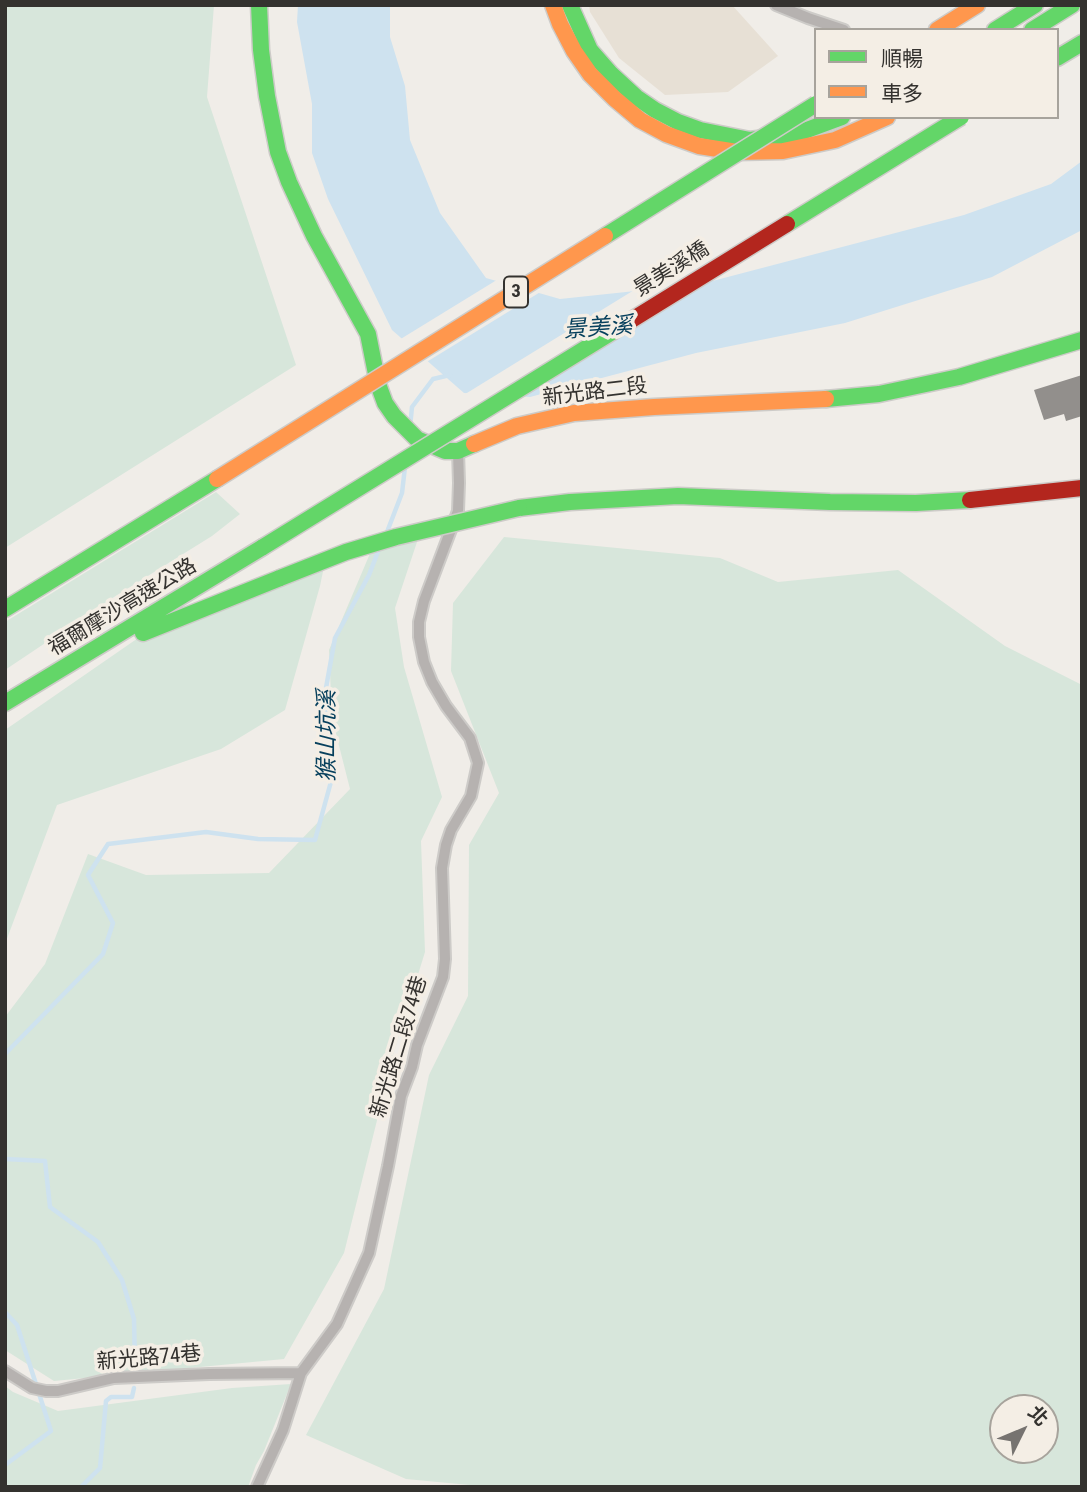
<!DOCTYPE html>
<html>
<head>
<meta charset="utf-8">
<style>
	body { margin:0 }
	#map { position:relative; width:1087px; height:1492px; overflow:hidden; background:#f0ede8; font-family:"Roboto Condensed","Noto Sans TC",sans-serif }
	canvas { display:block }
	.frame { position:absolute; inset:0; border:7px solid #34322f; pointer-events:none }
	.legend { position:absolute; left:814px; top:28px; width:245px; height:91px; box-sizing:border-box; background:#f4eee5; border:2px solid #a7a39c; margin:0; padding:9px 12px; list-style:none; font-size:21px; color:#34322f }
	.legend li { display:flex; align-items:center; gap:14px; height:35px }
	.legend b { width:35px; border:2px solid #a7a39c }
	.north { position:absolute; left:989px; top:1394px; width:70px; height:70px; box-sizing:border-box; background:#f4eee5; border:2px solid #a7a39c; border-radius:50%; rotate:47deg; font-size:19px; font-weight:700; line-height:28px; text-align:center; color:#34322f }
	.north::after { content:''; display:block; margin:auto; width:24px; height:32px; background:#767370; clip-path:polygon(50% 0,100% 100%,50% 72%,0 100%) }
</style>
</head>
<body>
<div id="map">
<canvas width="1087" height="1492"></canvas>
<div class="frame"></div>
<ul class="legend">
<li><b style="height:9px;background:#63d668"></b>順暢</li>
<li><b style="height:9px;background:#ff974d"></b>車多</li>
</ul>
<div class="north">北</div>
</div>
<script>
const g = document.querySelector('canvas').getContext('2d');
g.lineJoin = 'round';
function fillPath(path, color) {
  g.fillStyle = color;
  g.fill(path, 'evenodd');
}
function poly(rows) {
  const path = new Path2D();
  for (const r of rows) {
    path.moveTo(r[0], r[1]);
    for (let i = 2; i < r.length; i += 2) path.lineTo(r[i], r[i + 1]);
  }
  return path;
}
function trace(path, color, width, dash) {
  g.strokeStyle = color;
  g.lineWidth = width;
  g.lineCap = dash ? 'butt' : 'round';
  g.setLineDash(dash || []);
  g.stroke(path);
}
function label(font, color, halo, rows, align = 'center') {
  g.font = font + ' "Roboto Condensed","Noto Sans TC",sans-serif';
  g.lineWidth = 7;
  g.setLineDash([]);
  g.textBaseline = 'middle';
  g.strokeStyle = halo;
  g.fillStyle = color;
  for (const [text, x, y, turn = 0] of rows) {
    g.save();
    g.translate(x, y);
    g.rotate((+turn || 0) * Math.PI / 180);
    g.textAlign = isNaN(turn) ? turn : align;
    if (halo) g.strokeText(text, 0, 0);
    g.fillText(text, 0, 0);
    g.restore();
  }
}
fillPath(poly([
	[589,5,732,5,778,56,728,92,665,95,619,58,590,12]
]), '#e7e0d5');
fillPath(poly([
	[5,5,214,5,207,97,296,365,5,548],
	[216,492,240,514,212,536,114,597,5,670,5,622],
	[421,530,395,608,404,667,442,797,421,841,425,952,394,1052,344,1253,284,1359,54,1381,5,1350,5,1017,45,964,88,854,146,875,269,873,350,789,332,718,329,650,377,537],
	[504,537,720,558,778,582,898,570,1005,646,1082,685,1082,1487,491,1487,406,1479,306,1435,384,1289,429,1075,468,996,469,845,499,793,451,671,453,603],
	[1045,1408,1045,1450,1003,1450,1003,1408],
	[327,552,320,586,285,710,221,749,57,805,5,944,5,730,141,636],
	[291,1384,264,1451,256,1465,248,1487,5,1487,5,1386,13,1392,58,1411,232,1388]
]), '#d7e6db');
fillPath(poly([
	[298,5,390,5,390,37,405,86,410,140,440,213,486,278,560,299,701,284,964,215,1051,184,1082,161,1082,230,992,277,845,323,696,353,530,397,464,393,392,330,328,199,312,153,312,104,297,22]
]), '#cee2ef');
fillPath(poly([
	[500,278,542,291,425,363,399,340],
	[701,281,518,400,462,396,639,287]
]), '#f0ede8');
trace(poly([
	[410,427,412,407,433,379,450,375],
	[387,532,402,493,405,467],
	[5,1054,103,954,113,923,88,875,108,844,206,832,258,839,315,840,332,778,324,699,335,638,369,575,379,549],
	[5,1159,45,1161,50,1207,98,1242,122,1280,134,1319,135,1363],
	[5,1312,17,1325,51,1431,5,1465],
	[81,1487,100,1468,106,1401,111,1397,132,1397,134,1388]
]), '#cee2ef', 4.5);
fillPath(poly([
	[1082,375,1082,416,1066,421,1064,414,1044,420,1034,390]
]), '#928f8c');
const street = poly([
	[776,5,808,18,844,30],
	[5,1371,32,1388,46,1391,58,1391,114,1378,209,1374,301,1373],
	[257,1487,283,1430,301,1373,337,1324,369,1253,388,1166,401,1096,412,1067,417,1045,443,977,445,959,442,868,446,845,451,830,471,796,478,763,470,738,446,706,432,682,424,662,419,637,419,622,424,601,458,511,459,483,458,451]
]);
const fast = poly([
	[259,5,261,50,267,96,278,152,289,182,314,236,368,334,378,384,385,403,394,416,417,439,445,451,458,451,474,444],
	[570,5,590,50,611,74,636,97,655,110,678,122,700,130,750,140,796,134,842,117],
	[995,30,1035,5],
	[1032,30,1072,5],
	[1057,58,1082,43],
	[826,399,879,394,959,377,1082,340],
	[519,508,570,502,678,496,830,502,916,503,970,500],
	[5,609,217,479],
	[143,633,280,578],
	[5,703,263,547]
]);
const slow = poly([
	[553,5,560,24,574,51,590,74,615,99,640,120,666,134,699,146,737,152,783,151,835,140,887,117],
	[937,30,977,5],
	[474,444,517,426,574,413,654,407,826,399]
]);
const jam = poly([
	[970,500,1082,488]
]);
trace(street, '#cdcbc8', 14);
trace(fast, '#cdcbc8', 19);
trace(slow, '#cdcbc8', 19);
trace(jam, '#cdcbc8', 19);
trace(street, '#b6b2b0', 10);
trace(fast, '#63d668', 16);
trace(slow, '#ff974d', 16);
trace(jam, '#b3261e', 16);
const fastBridge = poly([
	[787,224,961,117],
	[605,236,816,104],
	[263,547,630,321],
	[280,578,346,552,396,537,519,508]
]);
const slowBridge = poly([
	[217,479,605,236]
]);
const jamBridge = poly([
	[630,321,787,224]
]);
trace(fastBridge, '#cdcbc8', 19, []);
trace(slowBridge, '#cdcbc8', 19, []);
trace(jamBridge, '#cdcbc8', 19, []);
trace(fastBridge, '#63d668', 16);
trace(slowBridge, '#ff974d', 16);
trace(jamBridge, '#b3261e', 16);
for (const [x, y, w] of [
	[516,292,24]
]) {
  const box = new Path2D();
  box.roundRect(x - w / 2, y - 15.5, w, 31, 5);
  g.fillStyle = '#f4eee5';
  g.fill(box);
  trace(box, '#34322f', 2);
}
label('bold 19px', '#34322f', null, [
	["3",516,292]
]);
label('21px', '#34322f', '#f4eee5', [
	["景美溪橋",672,270,-32],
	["新光路二段",595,393,-7],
	["福爾摩沙高速公路",123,608,-31],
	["新光路二段74巷",400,1047,-73],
	["新光路74巷",149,1359,-5]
]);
label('italic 23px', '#07405d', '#f4eee5', [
	["景美溪",598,329,-4],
	["猴山坑溪",328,736,-90]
]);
</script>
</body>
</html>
